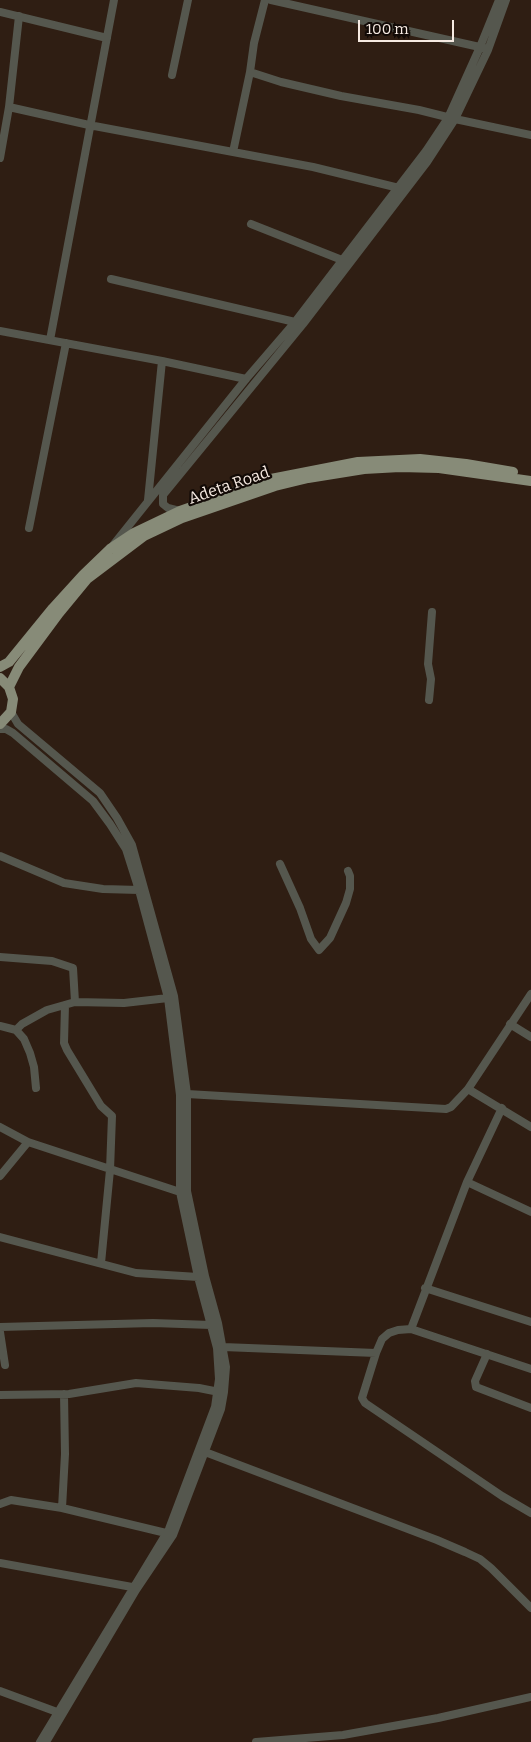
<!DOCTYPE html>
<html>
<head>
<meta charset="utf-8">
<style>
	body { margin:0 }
	#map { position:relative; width:531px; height:1742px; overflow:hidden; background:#2f1e13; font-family:Bitter,serif }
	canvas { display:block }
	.scale { position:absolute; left:358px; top:20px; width:96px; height:22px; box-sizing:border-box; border:2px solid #f6eae2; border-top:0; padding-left:6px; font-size:15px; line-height:18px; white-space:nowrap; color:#f6eae2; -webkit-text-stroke:4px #120a06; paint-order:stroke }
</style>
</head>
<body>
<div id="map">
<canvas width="531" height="1742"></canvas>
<div class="scale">100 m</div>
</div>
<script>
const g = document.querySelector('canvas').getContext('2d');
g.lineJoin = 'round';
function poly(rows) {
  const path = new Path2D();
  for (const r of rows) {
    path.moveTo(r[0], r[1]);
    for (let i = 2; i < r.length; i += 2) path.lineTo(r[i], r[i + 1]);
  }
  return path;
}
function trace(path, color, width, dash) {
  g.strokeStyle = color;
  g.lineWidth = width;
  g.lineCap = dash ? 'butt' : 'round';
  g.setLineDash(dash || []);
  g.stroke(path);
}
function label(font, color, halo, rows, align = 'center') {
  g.font = font + ' Bitter,serif';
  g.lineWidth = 4.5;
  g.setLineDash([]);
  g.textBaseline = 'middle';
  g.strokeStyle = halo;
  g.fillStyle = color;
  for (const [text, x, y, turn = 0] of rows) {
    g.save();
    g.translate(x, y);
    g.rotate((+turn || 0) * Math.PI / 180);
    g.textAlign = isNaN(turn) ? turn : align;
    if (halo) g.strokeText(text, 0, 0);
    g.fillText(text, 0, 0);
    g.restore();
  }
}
trace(poly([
	[271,0,484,48],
	[0,12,107,38],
	[250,72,281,82,341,96,419,110,455,119,531,135],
	[172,75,188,0],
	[9,107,89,125,313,167,399,188],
	[233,152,250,72,254,43,265,0],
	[0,158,9,107,19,16],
	[251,224,342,260],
	[111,279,295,322],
	[0,331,162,361,246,379],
	[50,340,114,0],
	[148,500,162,361],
	[180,511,168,508,163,504,163,495,303,324,427,162,455,119,488,50,506,0],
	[29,528,66,343],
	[114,544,246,379,295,322,426,151,448,118,480,47,499,0],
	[429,700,431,679,428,664,432,612],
	[11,712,18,724,100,793,117,818,132,845,174,996,187,1094,187,1191,205,1276,218,1323,226,1367,224,1392,221,1409,173,1535,136,1590,46,1742],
	[0,729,6,729,13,733,93,801,110,824,126,849,139,890,168,998,180,1095,180,1192,198,1277,217,1348,219,1379,215,1407,169,1529,40,1742],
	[0,856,64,883,103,889,139,890],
	[280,864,300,908,311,939,319,950,330,938,346,903,350,889,350,876,348,871],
	[0,957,52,961,73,968,75,1002],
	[65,1005,64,1043,67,1050,101,1106,112,1116,110,1170,101,1263],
	[510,1024,531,1037],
	[0,1026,16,1030,22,1024,47,1010,75,1002,124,1003,168,998],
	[16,1030,24,1039,30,1053,34,1067,36,1088],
	[468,1089,531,1127],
	[187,1094,446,1109,451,1107,468,1089,531,994],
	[0,1127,28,1142,180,1192],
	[0,1176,28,1142],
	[467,1182,531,1212],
	[0,1237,136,1273,198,1277],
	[425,1288,531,1322],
	[0,1327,153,1323,211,1325],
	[411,1329,467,1182,502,1108],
	[0,1332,5,1365],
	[223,1347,376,1353],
	[487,1354,475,1381,476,1387,531,1408],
	[531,1369,411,1329,398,1330,389,1333,382,1339,376,1353,362,1398,365,1403,502,1496,531,1513],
	[64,1394,65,1454,62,1508,166,1533],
	[0,1395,69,1394,136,1383,199,1388,219,1392],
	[205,1452,437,1540,465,1552,480,1559,491,1568,531,1608],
	[0,1504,11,1500,62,1508],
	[0,1563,132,1587],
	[0,1691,57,1712],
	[256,1742,343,1735,438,1718,531,1697]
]), '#55574e', 8);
trace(poly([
	[0,667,9,662,53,608,83,575,110,549,134,533,180,511,271,479,358,462,420,459,466,464,513,472],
	[0,678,9,687,13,699,11,712,0,724],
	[9,687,19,667,59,613,87,579,144,536,182,518,275,486,308,478,364,469,400,467,439,468,531,481]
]), '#878b78', 10);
label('16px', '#f6eae2', '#120a06', [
	["Adeta Road",229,486,-19]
]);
</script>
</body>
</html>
